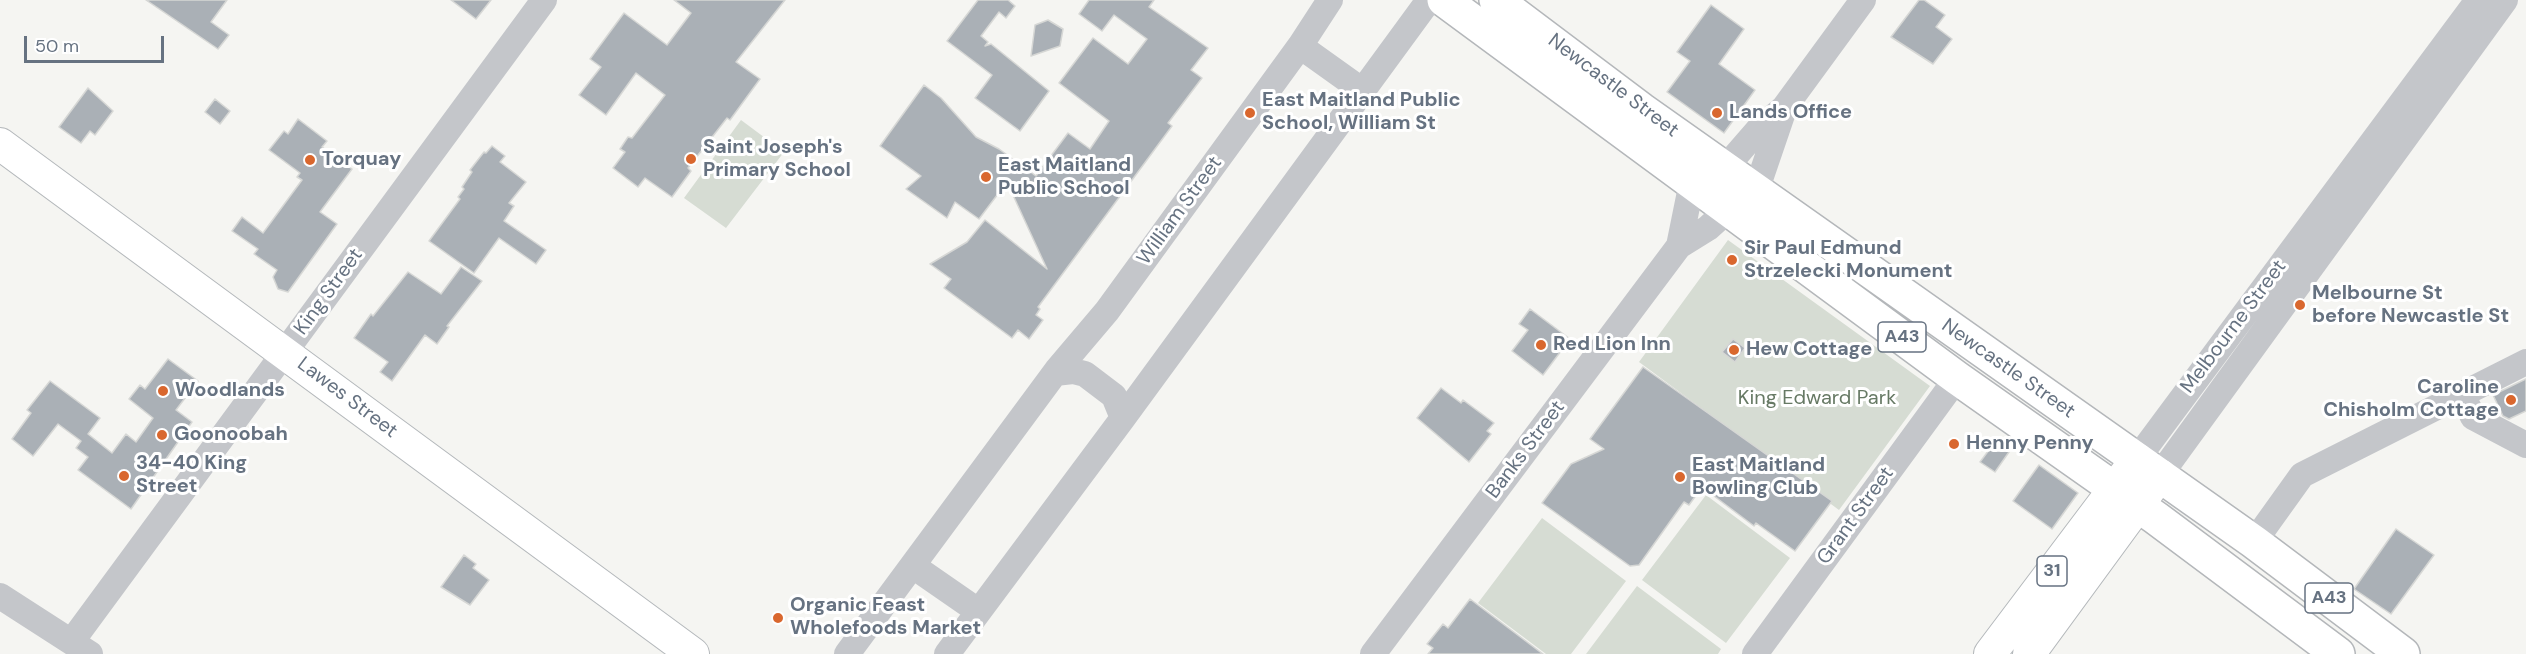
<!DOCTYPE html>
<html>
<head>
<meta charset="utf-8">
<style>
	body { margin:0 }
	#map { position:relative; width:2526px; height:654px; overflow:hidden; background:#f5f5f2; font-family:"DM Sans",sans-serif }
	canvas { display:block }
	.scale { position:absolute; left:24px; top:36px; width:140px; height:27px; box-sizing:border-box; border:3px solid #667281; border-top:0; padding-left:8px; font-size:18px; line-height:21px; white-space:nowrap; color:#667281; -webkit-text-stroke:4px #fff; paint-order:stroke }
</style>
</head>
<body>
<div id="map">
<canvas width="2526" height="654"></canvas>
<div class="scale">50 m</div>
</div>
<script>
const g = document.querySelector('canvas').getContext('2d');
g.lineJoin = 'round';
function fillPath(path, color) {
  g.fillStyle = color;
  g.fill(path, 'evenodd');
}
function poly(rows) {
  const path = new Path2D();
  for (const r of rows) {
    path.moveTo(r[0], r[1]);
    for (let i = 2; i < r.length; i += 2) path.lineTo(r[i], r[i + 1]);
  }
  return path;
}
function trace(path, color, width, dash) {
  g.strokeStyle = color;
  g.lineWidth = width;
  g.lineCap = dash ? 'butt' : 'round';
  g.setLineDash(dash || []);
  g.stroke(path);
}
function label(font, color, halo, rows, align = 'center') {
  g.font = font + ' "DM Sans",sans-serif';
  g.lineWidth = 6;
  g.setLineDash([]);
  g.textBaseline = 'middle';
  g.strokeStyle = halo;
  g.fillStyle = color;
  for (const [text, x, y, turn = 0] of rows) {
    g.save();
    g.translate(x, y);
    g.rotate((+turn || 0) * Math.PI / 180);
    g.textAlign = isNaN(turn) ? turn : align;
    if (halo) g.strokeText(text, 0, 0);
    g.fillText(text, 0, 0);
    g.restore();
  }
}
fillPath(poly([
	[741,120,784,152,726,228,684,198],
	[1728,240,1930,386,1839,510,1639,362],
	[1706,495,1790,558,1726,643,1642,580],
	[1542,518,1626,581,1571,654,1546,654,1478,603],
	[1637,586,1721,649,1718,654,1586,654]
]), '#d6dcd3');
const building = poly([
	[146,0,227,0,211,22,229,35,218,49,146,0],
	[451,0,491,0,476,19,451,0],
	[674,0,785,0,736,62,760,79,730,120,727,118,688,168,691,171,672,197,645,178,638,187,613,168,625,152,620,149,628,137,632,138,665,95,636,73,606,115,579,95,601,67,590,59,624,13,667,45,691,13,674,0],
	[978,0,1008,0,1015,6,1006,18,999,12,981,36,988,42,985,46,991,44,1049,91,1020,131,975,98,992,75,947,41,978,0],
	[1089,0,1154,0,1149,7,1208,48,1191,70,1202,78,1168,123,1172,126,1038,307,1040,309,1036,315,1043,320,1029,339,1018,330,1012,338,944,288,951,279,930,264,967,242,985,220,1047,269,1007,182,979,219,955,202,947,218,906,189,921,176,880,146,924,85,941,98,976,137,999,149,1036,176,1068,133,1090,149,1109,121,1059,83,1093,38,1128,64,1147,39,1114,15,1102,31,1079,14,1089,0],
	[1919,0,1924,0,1945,15,1936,27,1952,39,1933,64,1891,37,1919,0],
	[1711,5,1744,29,1719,64,1755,90,1724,133,1667,92,1690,61,1677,52,1711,5],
	[1048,20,1063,29,1060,46,1031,56,1035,25,1048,20],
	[88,88,113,111,95,135,90,131,81,143,59,127,88,88],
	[215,99,230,111,220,124,205,112,215,99],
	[298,119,327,141,322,147,352,169,320,212,337,224,288,292,278,289,273,277,277,270,254,254,258,249,232,231,242,217,263,233,302,180,297,177,300,173,269,150,284,131,288,134,298,119],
	[492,146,505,156,500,162,526,182,509,203,514,206,504,221,546,250,536,264,499,238,474,273,429,241,460,199,458,197,464,189,462,187,472,172,470,170,484,152,486,153,492,146],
	[461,267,482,281,447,326,449,327,437,344,425,335,392,381,380,372,388,362,354,338,371,314,373,316,408,272,441,294,461,267],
	[1530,309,1570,339,1543,375,1512,351,1528,330,1519,324,1530,309],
	[1733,339,1745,348,1735,362,1722,352,1733,339],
	[168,359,198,381,176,410,192,422,131,509,78,470,88,457,76,448,81,441,58,424,33,456,12,439,31,413,27,410,50,381,100,418,88,434,112,453,126,434,136,442,153,418,129,399,140,385,145,389,168,359],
	[1643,367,1832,501,1795,551,1756,523,1754,526,1702,487,1689,505,1684,502,1639,565,1630,566,1542,503,1571,464,1604,449,1590,439,1643,367],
	[2526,379,2526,411,2509,419,2503,416,2493,395,2526,379],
	[1441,388,1461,403,1463,400,1494,423,1487,431,1491,434,1469,462,1417,418,1441,388],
	[1995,442,2009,452,1995,472,1980,462,1995,442],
	[2039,465,2078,493,2052,529,2013,501,2039,465],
	[2396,529,2434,555,2391,614,2354,589,2396,529],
	[464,555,476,564,473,568,489,580,470,605,441,587,464,555],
	[1470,599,1543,654,1428,654,1433,648,1427,644,1443,624,1448,628,1470,599]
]);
fillPath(building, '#aab0b6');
trace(building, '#d6d7d5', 1.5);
const major = poly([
	[0,144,693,654],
	[1990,654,2137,459],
	[2029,654,2160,475]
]);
const highway = poly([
	[1444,0,1957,378,2156,518,2338,654],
	[1496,0,1642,110,2254,542,2403,654]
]);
trace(major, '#b4b8bb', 34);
trace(highway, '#b4b7ba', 36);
trace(poly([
	[1300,46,1363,91],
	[1725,168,1758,130,1784,108,1863,0],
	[1756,191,1784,109],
	[1679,246,1692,182],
	[1055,373,1073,371,1085,374,1114,396,1123,418],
	[2462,394,2473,417,2526,445],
	[2137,459,2478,0],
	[2160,475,2505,0],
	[2254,542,2302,475,2526,362],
	[913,566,978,611],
	[0,596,90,654],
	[72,641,544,0],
	[847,654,1057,370,1107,311,1300,46,1330,0],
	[947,654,1123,418,1429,0],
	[1373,654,1679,246,1708,228,1729,209],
	[1755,654,1957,378]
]), '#c4c6ca', 26);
trace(major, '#fff', 32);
trace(highway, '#fff', 33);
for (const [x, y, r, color] of [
	[1250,113,6,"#d9672e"],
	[1717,113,6,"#d9672e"],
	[691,159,6,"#d9672e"],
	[310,160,6,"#d9672e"],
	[986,177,6,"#d9672e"],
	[1732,260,6,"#d9672e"],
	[2300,305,6,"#d9672e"],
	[1541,345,6,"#d9672e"],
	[1734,350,6,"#d9672e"],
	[163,391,6,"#d9672e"],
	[2511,400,6,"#d9672e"],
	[162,435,6,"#d9672e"],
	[1954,444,6,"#d9672e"],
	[124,476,6,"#d9672e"],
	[1680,477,6,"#d9672e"],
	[778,618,6,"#d9672e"]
]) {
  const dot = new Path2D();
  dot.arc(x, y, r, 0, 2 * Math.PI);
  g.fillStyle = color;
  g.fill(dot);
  trace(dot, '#fff', 2);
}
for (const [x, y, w] of [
	[1902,337,48],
	[2052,571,30],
	[2329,598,48]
]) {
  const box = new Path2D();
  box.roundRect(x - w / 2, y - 15, w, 30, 4.5);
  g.fillStyle = '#fff';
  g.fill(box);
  trace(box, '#667281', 1.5);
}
label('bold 18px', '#667281', null, [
	["A43",1902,337],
	["31",2052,571],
	["A43",2329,598]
]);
label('20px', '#667281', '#fff', [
	["Newcastle Street",1613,86,37],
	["William Street",1180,211,-54],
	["King Street",329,292,-54],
	["Melbourne Street",2234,327,-53],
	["Newcastle Street",2008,369,35],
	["Lawes Street",347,398,37],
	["Banks Street",1526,450,-53],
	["Grant Street",1856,516,-54]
]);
label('bold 20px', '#667281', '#fff', [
	["East Maitland Public",1262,101],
	["School, William St",1262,124],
	["Lands Office",1729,113],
	["Saint Joseph's",703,148],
	["Primary School",703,171],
	["Torquay",322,160],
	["East Maitland",998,166],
	["Public School",998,189],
	["Sir Paul Edmund",1744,249],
	["Strzelecki Monument",1744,272],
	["Melbourne St",2312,294],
	["before Newcastle St",2312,317],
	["Red Lion Inn",1553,345],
	["Hew Cottage",1746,350],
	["Caroline",2499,388,"right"],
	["Chisholm Cottage",2499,411,"right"],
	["Woodlands",175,391],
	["Goonoobah",174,435],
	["Henny Penny",1966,444],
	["34-40 King",136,464],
	["Street",136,487],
	["East Maitland",1692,466],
	["Bowling Club",1692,489],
	["Organic Feast",790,606],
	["Wholefoods Market",790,629]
], 'left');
label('20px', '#667964', '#fff', [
	["King Edward Park",1817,399]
]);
</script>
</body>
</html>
